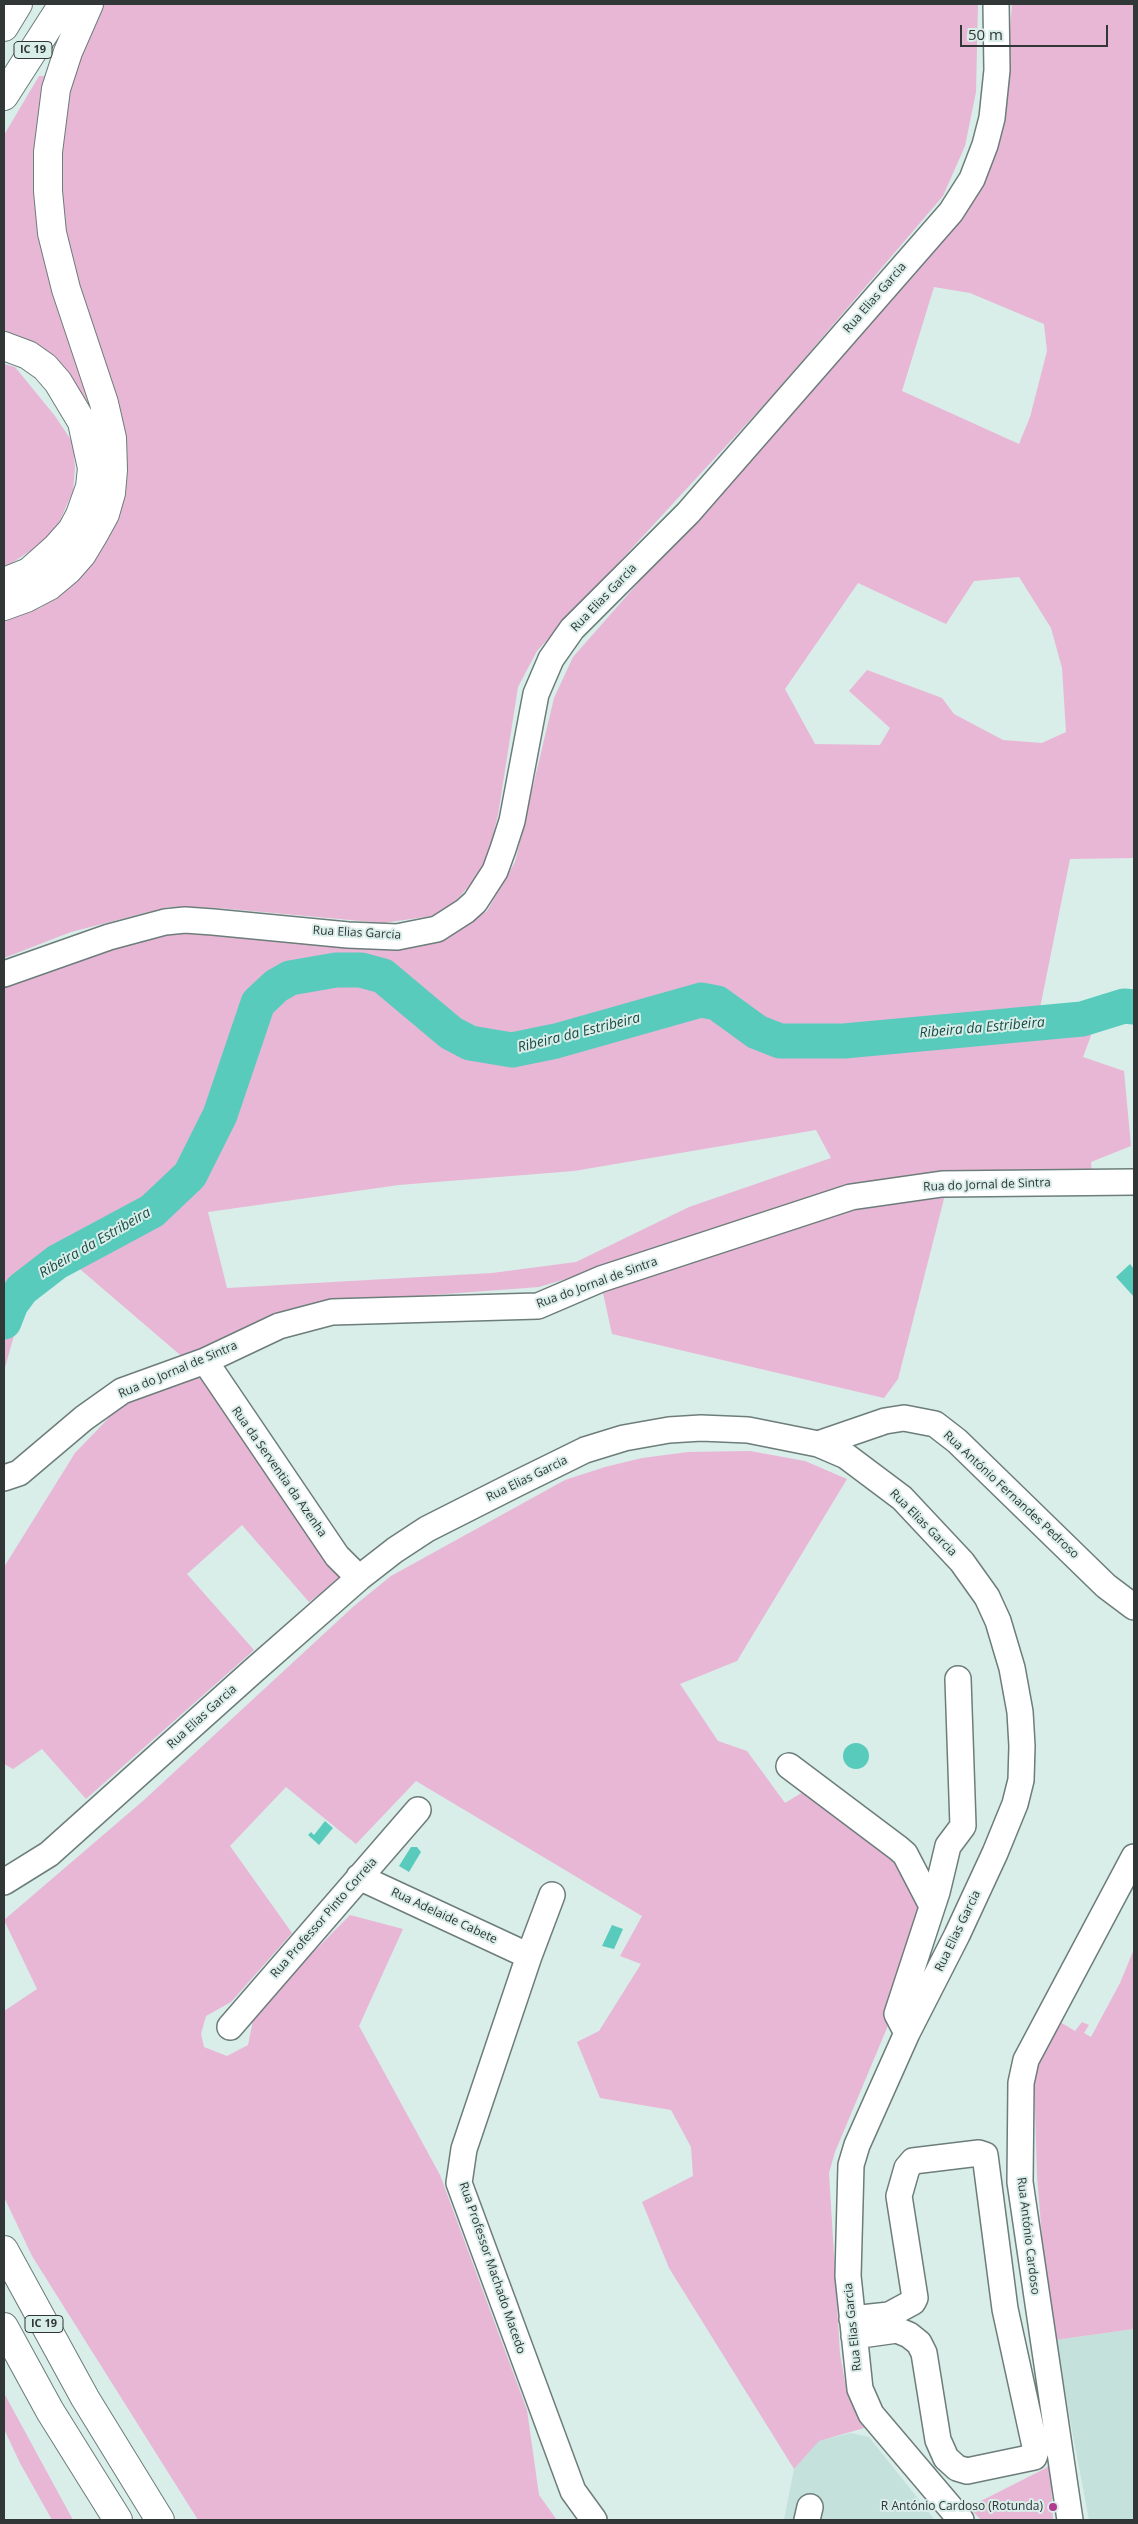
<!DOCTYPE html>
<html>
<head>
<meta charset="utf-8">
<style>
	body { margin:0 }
	#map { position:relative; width:1138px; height:2524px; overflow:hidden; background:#d9ede9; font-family:"Open Sans",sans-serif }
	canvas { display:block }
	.frame { position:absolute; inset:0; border:5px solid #303736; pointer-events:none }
	.scale { position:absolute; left:960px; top:25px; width:148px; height:22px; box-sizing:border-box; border:2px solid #303736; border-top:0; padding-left:6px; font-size:15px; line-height:18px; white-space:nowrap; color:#303736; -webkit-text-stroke:4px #d9ede9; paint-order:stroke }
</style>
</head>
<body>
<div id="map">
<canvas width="1138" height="2524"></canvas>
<div class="frame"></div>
<div class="scale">50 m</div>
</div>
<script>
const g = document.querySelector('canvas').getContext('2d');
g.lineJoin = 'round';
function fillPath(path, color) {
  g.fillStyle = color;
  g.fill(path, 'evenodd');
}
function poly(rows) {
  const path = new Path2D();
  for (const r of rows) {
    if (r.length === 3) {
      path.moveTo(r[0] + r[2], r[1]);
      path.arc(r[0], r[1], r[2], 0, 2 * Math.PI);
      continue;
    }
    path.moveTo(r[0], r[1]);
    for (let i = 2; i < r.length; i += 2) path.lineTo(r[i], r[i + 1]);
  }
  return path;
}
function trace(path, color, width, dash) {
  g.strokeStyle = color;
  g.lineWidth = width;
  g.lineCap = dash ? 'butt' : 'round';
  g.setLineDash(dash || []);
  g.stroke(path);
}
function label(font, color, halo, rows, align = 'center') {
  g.font = font + ' "Open Sans",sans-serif';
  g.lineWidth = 4;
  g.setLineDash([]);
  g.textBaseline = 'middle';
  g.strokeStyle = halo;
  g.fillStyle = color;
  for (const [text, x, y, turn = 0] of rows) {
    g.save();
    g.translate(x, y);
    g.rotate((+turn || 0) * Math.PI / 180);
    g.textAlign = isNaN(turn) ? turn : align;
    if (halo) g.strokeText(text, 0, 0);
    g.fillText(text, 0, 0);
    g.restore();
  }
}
fillPath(poly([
	[1134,2329,1134,2520,1089,2520,1055,2340],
	[851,2433,869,2437,935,2520,784,2520,794,2469,818,2441]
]), '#c5e1dc');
fillPath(poly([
	[99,4,978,4,976,92,965,146,943,196,773,395,537,651,518,687,498,815,490,848,480,874,450,907,432,916,383,923,218,908,168,907,71,932,4,958,4,619,40,608,64,592,92,563,112,532,121,507,69,258,57,173,59,115],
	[1012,4,1134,4,1134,858,1070,859,1040,1008,1134,1005,1134,1019,1096,1022,1083,1057,1124,1071,1131,1146,1091,1162,1092,1173,949,1178,660,1251,539,1287,325,1303,186,1360,74,1264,34,1290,21,1311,4,1371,4,983,157,932,449,936,487,911,515,862,554,698,573,657,857,334,935,241,1001,136],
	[934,287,970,293,1044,324,1047,351,1030,417,1019,444,902,391],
	[1019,577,1051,628,1062,668,1066,732,1042,743,1003,740,954,714,942,698,867,670,849,691,890,728,880,745,815,744,785,689,858,583,946,624,974,581],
	[816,1130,831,1158,689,1207,576,1262,492,1273,227,1288,208,1212,399,1185,574,1171],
	[39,76,46,76,34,159,94,412,88,414,4,335,4,135],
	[4,364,15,367,55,416,73,443,75,468,73,491,58,525,41,544,4,568],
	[945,1195,898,1379,884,1398,612,1334,603,1293,858,1202],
	[200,1372,345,1576,309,1602,242,1525,187,1574,254,1650,86,1799,42,1749,13,1769,4,1764,4,1567,75,1453,125,1401],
	[750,1451,805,1461,847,1479,737,1661,680,1684,718,1741,747,1751,785,1803,813,1786,895,1855,927,1904,887,2028,835,2152,829,2173,840,2354,847,2393,864,2428,819,2441,794,2469,669,2268,642,2202,693,2176,691,2147,671,2110,600,2098,577,2042,599,2031,641,1964,620,1956,642,1916,416,1781,356,1844,286,1787,230,1846,292,1933,231,2002,206,2016,201,2034,204,2047,227,2056,248,2045,255,2011,350,1915,403,1929,359,2026,440,2175,527,2410,539,2495,557,2520,198,2520,32,2256,4,2197,4,2011,37,1989,4,1920,144,1800,354,1606,391,1576,565,1480,605,1467,642,1458,688,1452],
	[1134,1949,1134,2329,1055,2340,1045,2274,1037,2176,1034,2075,1060,2022,1075,2031,1082,2022,1089,2025,1084,2033,1091,2037,1120,1983],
	[4,2393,73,2520,52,2520,20,2463,4,2429],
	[1050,2463,1053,2520,981,2520,969,2507,1046,2468]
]), '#e8b7d6');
fillPath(poly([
	[1130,1264,1134,1269,1134,1297,1116,1277],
	[856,1756,13],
	[325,1821,333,1828,319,1845,308,1835,311,1832,314,1835],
	[411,1847,417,1847,421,1852,409,1872,399,1866],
	[612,1925,623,1929,614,1949,602,1946]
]), '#59cbbd');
trace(poly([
	[4,1322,11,1304,22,1289,57,1262,152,1211,190,1175,220,1115,258,1003,276,986,290,978,336,970,361,970,383,976,451,1033,470,1043,512,1050,556,1041,701,1000,717,1003,757,1032,780,1041,844,1041,1082,1019,1124,1006,1134,1007]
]), '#59cbbd', 35);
const minor = poly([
	[4,974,109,937,165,922,185,920,213,922,348,935,397,937,437,929,465,911,475,902,495,871,503,849,512,821,536,694,551,659,572,629,688,513,951,212,972,179,985,145,992,118,997,70,996,4],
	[205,1361,337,1556,359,1578],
	[818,1444,885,1421,904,1418,935,1424,957,1441,1106,1586,1134,1607],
	[4,1478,19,1473,84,1418,122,1391,205,1361,279,1326,332,1312,538,1306,601,1279,851,1197,942,1184,1134,1182],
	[789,1766,898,1848,905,1854,932,1906],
	[359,1877,529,1956],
	[4,1882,49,1854,253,1671,359,1578,395,1550,427,1529,518,1483,585,1450,624,1438,669,1430,701,1428,748,1430,818,1444,846,1456,902,1498,962,1562,987,1597,998,1621,1012,1668,1020,1712,1022,1746,1021,1780,1015,1804,995,1853,957,1935,907,2033,857,2145,851,2165,848,2276,860,2389,871,2414,961,2520],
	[552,1895,529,1956,464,2149,459,2183,573,2491,594,2520],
	[230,2027,418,1810],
	[907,2033,897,2014,937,1892,948,1846,963,1826,958,1679],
	[852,2319,889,2315,913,2302,915,2298,899,2196,907,2168,913,2161,979,2153,985,2155,1005,2309,1036,2451,1034,2457,967,2471,957,2468,946,2458,938,2440,924,2353,919,2343,909,2335,897,2330,854,2336],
	[807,2520,810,2507],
	[1070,2520,1020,2182,1021,2083,1026,2060,1134,1857]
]);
const highway = poly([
	[4,27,18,4],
	[4,96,63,4],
	[4,346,28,355,45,367,58,382,82,422,92,468,90,487,80,515,72,530,56,548,29,572,4,582],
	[4,606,26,598,49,586,68,570,82,554,94,534,105,514,111,493,113,470,112,438,104,403,66,289,52,233,48,191,48,152,56,89,68,52,89,4],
	[4,2250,85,2398,160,2520],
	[4,2327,50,2411,118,2520]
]);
trace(minor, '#6c7d7a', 28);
trace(highway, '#6c7d7a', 30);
trace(minor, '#fff', 25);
trace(highway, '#fff', 28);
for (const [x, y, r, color] of [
	[1053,2507,5,"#b23b91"]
]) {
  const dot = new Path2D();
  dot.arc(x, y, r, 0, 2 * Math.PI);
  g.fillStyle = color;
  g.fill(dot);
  trace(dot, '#d9ede9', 2);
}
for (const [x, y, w] of [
	[33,50,38],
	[44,2324,38]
]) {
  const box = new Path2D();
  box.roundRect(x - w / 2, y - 8.5, w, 17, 4);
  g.fillStyle = '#d9ede9';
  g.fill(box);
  trace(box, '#303736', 1);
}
label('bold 11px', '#303736', null, [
	["IC 19",33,50],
	["IC 19",44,2324]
]);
label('12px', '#303736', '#d9ede9', [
	["Rua Elias Garcia",875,298,-49],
	["Rua Elias Garcia",604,598,-46],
	["Rua Elias Garcia",357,933,3],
	["Rua do Jornal de Sintra",987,1185,-2],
	["Rua do Jornal de Sintra",597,1283,-20],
	["Rua do Jornal de Sintra",178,1370,-23],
	["Rua da Serventia da Azenha",279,1472,55],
	["Rua Elias Garcia",527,1479,-26],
	["Rua António Fernandes Pedroso",1011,1495,43],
	["Rua Elias Garcia",923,1523,45],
	["Rua Elias Garcia",202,1717,-42],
	["Rua Adelaide Cabete",444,1916,25],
	["Rua Professor Pinto Correia",324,1918,-49],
	["Rua Elias Garcia",958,1931,-64],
	["Rua António Cardoso",1028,2236,83],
	["Rua Professor Machado Macedo",492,2268,71],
	["Rua Elias Garcia",853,2327,-96]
]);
label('12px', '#303736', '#d9ede9', [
	["R António Cardoso (Rotunda)",1043,2507]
], 'right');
label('italic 14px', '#194c45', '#d9ede9', [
	["Ribeira da Estribeira",982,1028,-5],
	["Ribeira da Estribeira",579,1033,-14],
	["Ribeira da Estribeira",95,1243,-30]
]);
</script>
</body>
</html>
